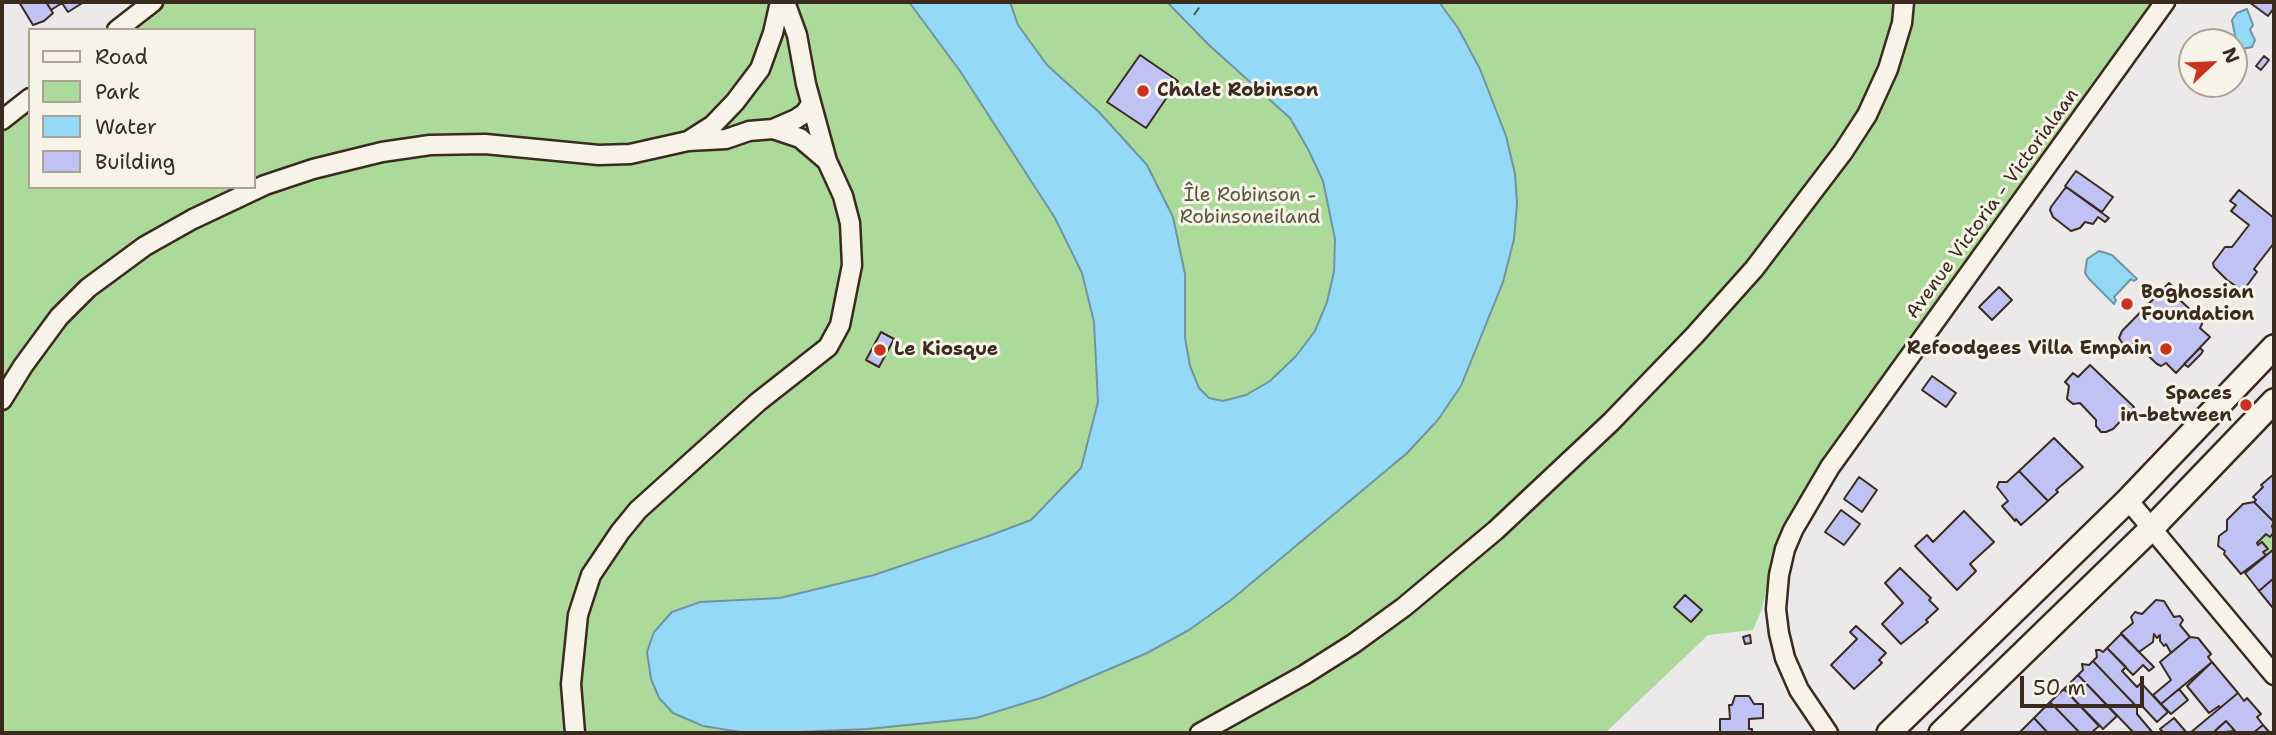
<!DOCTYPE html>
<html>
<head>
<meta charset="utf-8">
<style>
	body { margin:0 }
	#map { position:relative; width:2276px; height:735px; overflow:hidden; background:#ece9ea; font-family:"Shantell Sans",sans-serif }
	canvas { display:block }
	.frame { position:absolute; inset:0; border:4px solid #3b2a1e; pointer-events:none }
	.legend { position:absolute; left:28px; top:28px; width:228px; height:161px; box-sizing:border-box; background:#f7f3e8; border:2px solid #aca397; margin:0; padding:9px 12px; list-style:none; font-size:21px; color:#3b2a1e }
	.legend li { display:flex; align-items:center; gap:14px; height:35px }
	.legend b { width:35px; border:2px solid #aca397 }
	.north { position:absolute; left:2178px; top:28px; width:70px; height:70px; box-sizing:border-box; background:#f7f3e8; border:2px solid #aca397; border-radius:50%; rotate:67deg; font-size:19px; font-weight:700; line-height:28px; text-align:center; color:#3b2a1e }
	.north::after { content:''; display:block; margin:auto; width:24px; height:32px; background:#c8321e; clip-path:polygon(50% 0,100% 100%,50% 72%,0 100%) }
	.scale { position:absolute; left:2020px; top:676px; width:124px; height:32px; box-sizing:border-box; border:4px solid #3b2a1e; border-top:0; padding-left:9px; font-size:21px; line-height:24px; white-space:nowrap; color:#3b2a1e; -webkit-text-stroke:5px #f7f3e8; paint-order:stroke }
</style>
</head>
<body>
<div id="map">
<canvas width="2276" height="735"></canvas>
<div class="frame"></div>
<ul class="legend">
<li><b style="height:9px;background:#f7f3e8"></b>Road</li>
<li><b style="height:19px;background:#abda9a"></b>Park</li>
<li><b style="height:19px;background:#94daf6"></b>Water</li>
<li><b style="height:19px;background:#c0c2f4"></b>Building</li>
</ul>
<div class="north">N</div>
<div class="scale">50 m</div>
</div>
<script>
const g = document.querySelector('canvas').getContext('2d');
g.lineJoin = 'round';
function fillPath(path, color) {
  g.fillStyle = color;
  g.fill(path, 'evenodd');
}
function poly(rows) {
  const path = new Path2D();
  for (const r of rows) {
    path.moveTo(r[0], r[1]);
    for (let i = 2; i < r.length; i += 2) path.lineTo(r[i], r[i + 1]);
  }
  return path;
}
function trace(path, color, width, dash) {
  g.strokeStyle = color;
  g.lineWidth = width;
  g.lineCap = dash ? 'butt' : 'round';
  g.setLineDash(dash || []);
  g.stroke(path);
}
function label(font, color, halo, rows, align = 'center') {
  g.font = font + ' "Shantell Sans",sans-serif';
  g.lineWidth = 6;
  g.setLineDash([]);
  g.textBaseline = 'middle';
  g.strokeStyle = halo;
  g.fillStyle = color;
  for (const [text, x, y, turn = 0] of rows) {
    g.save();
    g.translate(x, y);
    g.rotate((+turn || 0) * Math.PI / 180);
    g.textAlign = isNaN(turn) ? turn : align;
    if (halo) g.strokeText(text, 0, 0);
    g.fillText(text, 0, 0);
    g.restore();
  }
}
fillPath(poly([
	[165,2,2159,2,1825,464,1776,546,1762,609,1753,630,1708,635,1605,733,2,733,2,129,30,107,30,187,254,187,254,30,129,30],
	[2274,532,2274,549,2266,555,2263,552,2267,548,2262,542,2258,545,2257,543,2266,534,2270,537]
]), '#abda9a');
const water = poly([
	[909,2,1010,2,1018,25,1047,65,1099,112,1147,165,1173,217,1185,274,1185,338,1190,366,1199,388,1209,398,1223,401,1246,395,1270,381,1296,356,1315,331,1327,302,1334,272,1335,239,1323,181,1308,149,1290,118,1209,45,1167,2,1439,2,1458,28,1480,69,1506,136,1515,174,1517,203,1514,239,1503,282,1461,386,1437,421,1406,454,1231,600,1189,630,1147,653,1044,697,976,718,868,729,776,733,740,732,703,726,673,713,659,698,651,679,647,652,654,632,672,612,700,602,780,598,874,575,986,537,1031,520,1081,468,1098,402,1094,322,1082,273,1055,218,960,71,909,2],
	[2247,9,2253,25,2250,30,2255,40,2252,47,2242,49,2236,40,2232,20,2237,13,2247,9],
	[2099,251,2112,255,2137,279,2134,281,2131,279,2114,297,2116,300,2114,304,2089,279,2085,273,2087,259,2099,251]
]);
fillPath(water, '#94daf6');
trace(water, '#7094a0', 2);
trace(poly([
	[1194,15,1203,2]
]), '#515654', 2, [9, 7]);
const building = poly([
	[19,2,46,2,53,13,44,21,33,25,19,2],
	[46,2,84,2,68,12,62,3,51,10,46,2],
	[2249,2,2274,2,2274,8,2268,16,2249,2],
	[1140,55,1178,81,1146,128,1107,102,1140,55],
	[2264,56,2269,60,2261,70,2256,66,2264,56],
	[2076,171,2113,197,2102,212,2065,186,2076,171],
	[2066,187,2109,218,2105,222,2098,217,2093,224,2085,222,2080,228,2071,231,2053,217,2050,210,2051,207,2066,187],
	[2239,190,2274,218,2274,243,2254,269,2257,272,2243,291,2227,280,2214,267,2213,263,2225,247,2232,247,2249,225,2231,211,2236,205,2230,201,2239,190],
	[2169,283,2181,294,2179,299,2201,320,2202,324,2200,328,2210,337,2176,373,2166,363,2161,366,2157,364,2135,343,2125,347,2119,338,2122,331,2169,283],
	[1999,287,2012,300,1992,320,1979,307,1999,287],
	[881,332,894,339,879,367,866,360,881,332],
	[2200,348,2203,351,2201,354,2188,367,2184,364,2200,348],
	[2090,365,2134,407,2113,429,2106,432,2101,432,2096,426,2096,420,2080,403,2073,404,2067,399,2069,386,2065,382,2073,373,2078,377,2090,365],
	[1932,376,1956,393,1946,407,1922,390,1932,376],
	[2054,438,2083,467,2056,490,2058,492,2048,501,2019,471,2054,438],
	[2019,471,2048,501,2021,525,2016,519,2015,521,2002,506,2008,501,1997,487,1999,482,2007,482,2019,471],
	[2274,474,2274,522,2254,502,2256,500,2253,497,2263,487,2261,485,2274,474],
	[1859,477,1877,490,1862,512,1844,499,1859,477],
	[2254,502,2274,522,2272,526,2274,532,2270,537,2266,534,2257,543,2258,545,2262,542,2268,549,2263,552,2266,555,2241,574,2224,554,2225,551,2218,546,2219,536,2227,530,2227,520,2243,504,2254,502],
	[1841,510,1860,524,1844,545,1825,532,1841,510],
	[1964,511,1994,542,1970,564,1976,571,1957,590,1915,546,1927,535,1933,542,1964,511],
	[2274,549,2274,578,2259,591,2245,573,2274,549],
	[1900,568,1931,598,1929,600,1938,609,1926,620,1928,622,1901,644,1882,624,1903,603,1885,583,1900,568],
	[2274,578,2274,607,2273,608,2259,591,2274,578],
	[1685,595,1702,610,1691,622,1674,607,1685,595],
	[2156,600,2164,601,2174,617,2180,616,2183,620,2180,625,2190,637,2171,653,2166,644,2164,646,2160,641,2160,635,2157,638,2154,634,2153,642,2139,652,2121,633,2133,623,2131,617,2135,612,2142,614,2156,600],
	[1856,626,1886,653,1879,660,1882,663,1854,689,1831,665,1857,639,1850,632,1856,626],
	[2121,634,2154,667,2149,671,2143,665,2133,675,2107,648,2121,634],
	[1750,635,1751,643,1745,644,1743,637,1750,635],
	[2190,637,2198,638,2211,654,2208,657,2212,662,2161,704,2153,695,2171,680,2160,662,2190,637],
	[2107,648,2126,667,2122,671,2137,687,2141,683,2168,712,2157,722,2143,707,2137,707,2093,661,2097,657,2096,650,2100,650,2103,652,2107,648],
	[2093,661,2137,707,2137,714,2153,733,2134,733,2078,675,2083,670,2082,664,2089,665,2093,661],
	[2212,662,2238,693,2220,708,2219,706,2209,713,2187,686,2212,662],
	[2078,675,2117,716,2103,729,2064,689,2078,675],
	[2064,689,2099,726,2091,733,2080,733,2050,702,2064,689],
	[2179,689,2188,700,2171,714,2161,704,2179,689],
	[2238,693,2244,701,2247,698,2261,714,2257,717,2263,725,2253,733,2232,733,2235,731,2226,721,2213,733,2190,733,2238,693],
	[1735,696,1749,696,1754,704,1763,704,1763,718,1749,719,1749,729,1752,729,1752,733,1720,733,1720,719,1730,719,1729,705,1732,705,1735,696],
	[2050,702,2080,733,2048,733,2034,718,2050,702],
	[2034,718,2048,733,2019,733,2034,718],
	[2174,718,2187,733,2164,733,2160,729,2174,718],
	[2226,721,2235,731,2213,733,2219,727,2226,721],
	[2263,725,2270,733,2253,733,2263,725]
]);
fillPath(building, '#c0c2f4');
trace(building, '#3b2a1e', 2);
const minor = poly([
	[117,30,153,2],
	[2,120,30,98],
	[773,129,796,119,805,113,811,104],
	[688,141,726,139,749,131,773,129,800,138,827,161],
	[2,400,23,366,59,317,88,288,145,246,193,219,265,185,313,169,382,152,430,145,485,144,599,155,630,154,688,141,713,125,735,102,760,69,773,33,780,2],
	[2128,500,2274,675],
	[575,733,571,684,578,615,591,575,620,532,638,510,758,402,828,347,840,325,852,265,850,223,843,196,827,161,806,84,797,35,785,2],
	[1200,733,1304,675,1353,644,1404,607,1496,530,1611,422,1694,336,1754,269,1843,152,1867,115,1888,69,1902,23,1904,2],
	[1828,733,1799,690,1785,658,1779,633,1776,609,1779,575,1785,549,1793,530,1830,467,2165,2]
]);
const major = poly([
	[1889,733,2128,500,2274,347],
	[1941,733,2153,527,2274,401]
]);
trace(minor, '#3b2a1e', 23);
trace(major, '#3b2a1e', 28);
trace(minor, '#f7f3e8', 18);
trace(major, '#f7f3e8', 23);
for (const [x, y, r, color] of [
	[1143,91,7,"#c8321e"],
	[2127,304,7,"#c8321e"],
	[2166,349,7,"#c8321e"],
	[880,350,7,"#c8321e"],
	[2246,405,7,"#c8321e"]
]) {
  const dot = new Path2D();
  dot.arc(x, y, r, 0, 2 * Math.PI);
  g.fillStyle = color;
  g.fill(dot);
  trace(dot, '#f7f3e8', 2.5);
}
label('bold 19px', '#3b2a1e', '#f7f3e8', [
	["Chalet Robinson",1157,91],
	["Boghossian",2141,293],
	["Foundation",2141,315],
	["Refoodgees Villa Empain",2152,349,"right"],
	["Le Kiosque",894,350],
	["Spaces",2232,394,"right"],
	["in-between",2232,416,"right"]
], 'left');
label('19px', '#57563d', '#f7f3e8', [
	["Île Robinson -",1250,196],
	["Robinsoneiland",1250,218]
]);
label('19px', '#3b2a1e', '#f7f3e8', [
	["Avenue Victoria - Victorialaan",1993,204,-54]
]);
</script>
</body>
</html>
